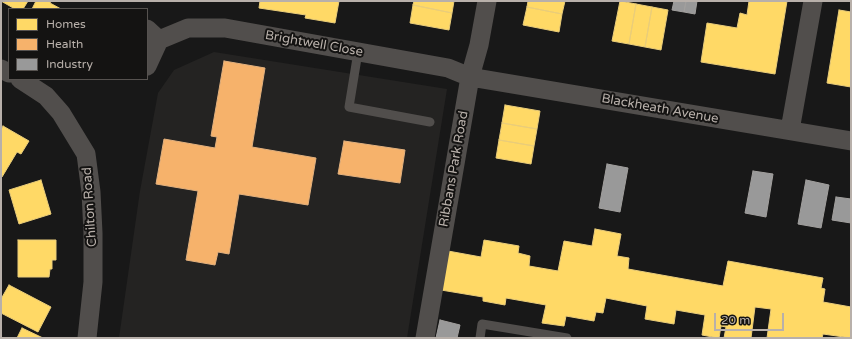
<!DOCTYPE html>
<html>
<head>
<meta charset="utf-8">
<style>
	body { margin:0 }
	#map { position:relative; width:852px; height:339px; overflow:hidden; background:#181818; font-family:"Varela Round",sans-serif }
	canvas { display:block }
	.frame { position:absolute; inset:0; border:2px solid #b8b0aa; pointer-events:none }
	.legend { position:absolute; left:8px; top:8px; width:140px; height:72px; box-sizing:border-box; background:#141312; border:1px solid #56524f; margin:0; padding:5px 7px; list-style:none; font-size:12px; color:#b8b0aa }
	.legend li { display:flex; align-items:center; gap:8px; height:20px }
	.legend b { width:20px; border:1px solid #56524f }
	.scale { position:absolute; left:714px; top:313px; width:70px; height:18px; box-sizing:border-box; border:2px solid #b8b0aa; border-top:0; padding-left:5px; font-size:12px; line-height:14px; white-space:nowrap; color:#b8b0aa; -webkit-text-stroke:3px #141312; paint-order:stroke }
</style>
</head>
<body>
<div id="map">
<canvas width="852" height="339"></canvas>
<div class="frame"></div>
<ul class="legend">
<li><b style="height:11px;background:#ffd966"></b>Homes</li>
<li><b style="height:11px;background:#f6b26b"></b>Health</li>
<li><b style="height:11px;background:#999"></b>Industry</li>
</ul>
<div class="scale">20 m</div>
</div>
<script>
const g = document.querySelector('canvas').getContext('2d');
g.lineJoin = 'round';
function fillPath(path, color) {
  g.fillStyle = color;
  g.fill(path, 'evenodd');
}
function poly(rows) {
  const path = new Path2D();
  for (const r of rows) {
    path.moveTo(r[0], r[1]);
    for (let i = 2; i < r.length; i += 2) path.lineTo(r[i], r[i + 1]);
  }
  return path;
}
function trace(path, color, width, dash) {
  g.strokeStyle = color;
  g.lineWidth = width;
  g.lineCap = dash ? 'butt' : 'round';
  g.setLineDash(dash || []);
  g.stroke(path);
}
function label(font, color, halo, rows, align = 'center') {
  g.font = font + ' "Varela Round",sans-serif';
  g.lineWidth = 4;
  g.setLineDash([]);
  g.textBaseline = 'middle';
  g.strokeStyle = halo;
  g.fillStyle = color;
  for (const [text, x, y, turn = 0] of rows) {
    g.save();
    g.translate(x, y);
    g.rotate((+turn || 0) * Math.PI / 180);
    g.textAlign = isNaN(turn) ? turn : align;
    if (halo) g.strokeText(text, 0, 0);
    g.fillText(text, 0, 0);
    g.restore();
  }
}
fillPath(poly([
	[214,52,447,89,407,338,119,338,140,191,158,93,174,70]
]), '#242322');
const homes = poly([
	[1,1,28,1,23,9,15,9,1,1],
	[36,1,51,1,50,3,61,9,32,9,36,1],
	[260,1,339,1,335,23,305,18,306,15,259,8,260,1],
	[414,1,454,1,452,13,413,5,414,1],
	[528,1,565,1,562,14,527,7,528,1],
	[620,1,636,4,629,44,612,41,620,1],
	[749,1,787,1,775,74,701,62,707,23,737,28,740,13,747,15,749,1],
	[636,4,652,7,645,47,629,44,636,4],
	[413,5,452,13,449,30,410,23,413,5],
	[527,7,562,14,559,32,523,25,527,7],
	[652,7,668,10,661,50,645,47,652,7],
	[839,10,851,12,851,87,827,83,839,10],
	[505,105,540,111,537,129,502,123,505,105],
	[502,123,537,129,534,146,499,140,502,123],
	[3,126,29,141,21,154,17,152,2,177,1,176,1,130,3,126],
	[499,140,534,146,531,164,496,158,499,140],
	[41,180,51,214,19,224,9,190,41,180],
	[595,229,621,234,617,256,629,258,628,269,723,286,728,261,823,278,821,288,825,289,823,302,851,307,851,338,823,334,822,338,767,338,771,309,755,307,751,338,724,338,726,327,721,326,719,338,718,338,702,335,705,315,676,310,674,324,645,319,647,306,606,298,603,313,596,312,594,321,566,316,564,326,542,323,546,305,506,298,505,305,483,301,483,297,441,290,448,251,481,257,484,240,519,246,518,253,530,256,529,266,558,271,564,241,592,246,595,229],
	[18,240,56,240,56,260,52,260,52,269,50,269,49,277,18,277,18,240],
	[9,285,51,307,38,332,1,313,1,299,9,285],
	[22,328,43,338,17,338,22,328]
]);
fillPath(homes, '#ffd966');
trace(homes, '#eacd7a', 1);
const health = poly([
	[224,61,265,68,252,147,316,158,308,205,239,194,229,254,218,252,215,265,186,260,198,191,156,184,164,139,215,148,217,137,211,136,224,61],
	[344,141,405,150,400,183,338,174,344,141]
]);
fillPath(health, '#f6b26b');
trace(health, '#e3b17e', 1);
const industry = poly([
	[674,1,686,1,684,12,672,10,674,1],
	[686,1,697,1,695,14,684,12,686,1],
	[607,164,628,168,620,212,599,208,607,164],
	[753,171,773,174,766,217,745,213,753,171],
	[806,180,829,185,821,228,798,224,806,180],
	[836,197,851,199,851,223,832,220,836,197],
	[440,320,460,325,457,338,436,338,440,320]
]);
fillPath(industry, '#999');
trace(industry, '#a2a09e', 1);
trace(poly([
	[358,52,349,107,430,122],
	[480,338,482,324,567,338]
]), '#514e4c', 9);
trace(poly([
	[147,29,159,40],
	[147,66,159,40,188,28,225,28,448,68,470,77,851,141],
	[1,69,9,73],
	[20,79,46,96,61,113,86,154,91,192,93,233,93,282,87,338],
	[790,130,813,1],
	[425,338,470,77,479,45,487,1]
]), '#514e4c', 19);
label('13px', '#b8b0aa', '#141312', [
	["Brightwell Close",314,44,10],
	["Blackheath Avenue",660,109,10],
	["Ribbans Park Road",454,169,-80],
	["Chilton Road",90,207,-94]
]);
</script>
</body>
</html>
